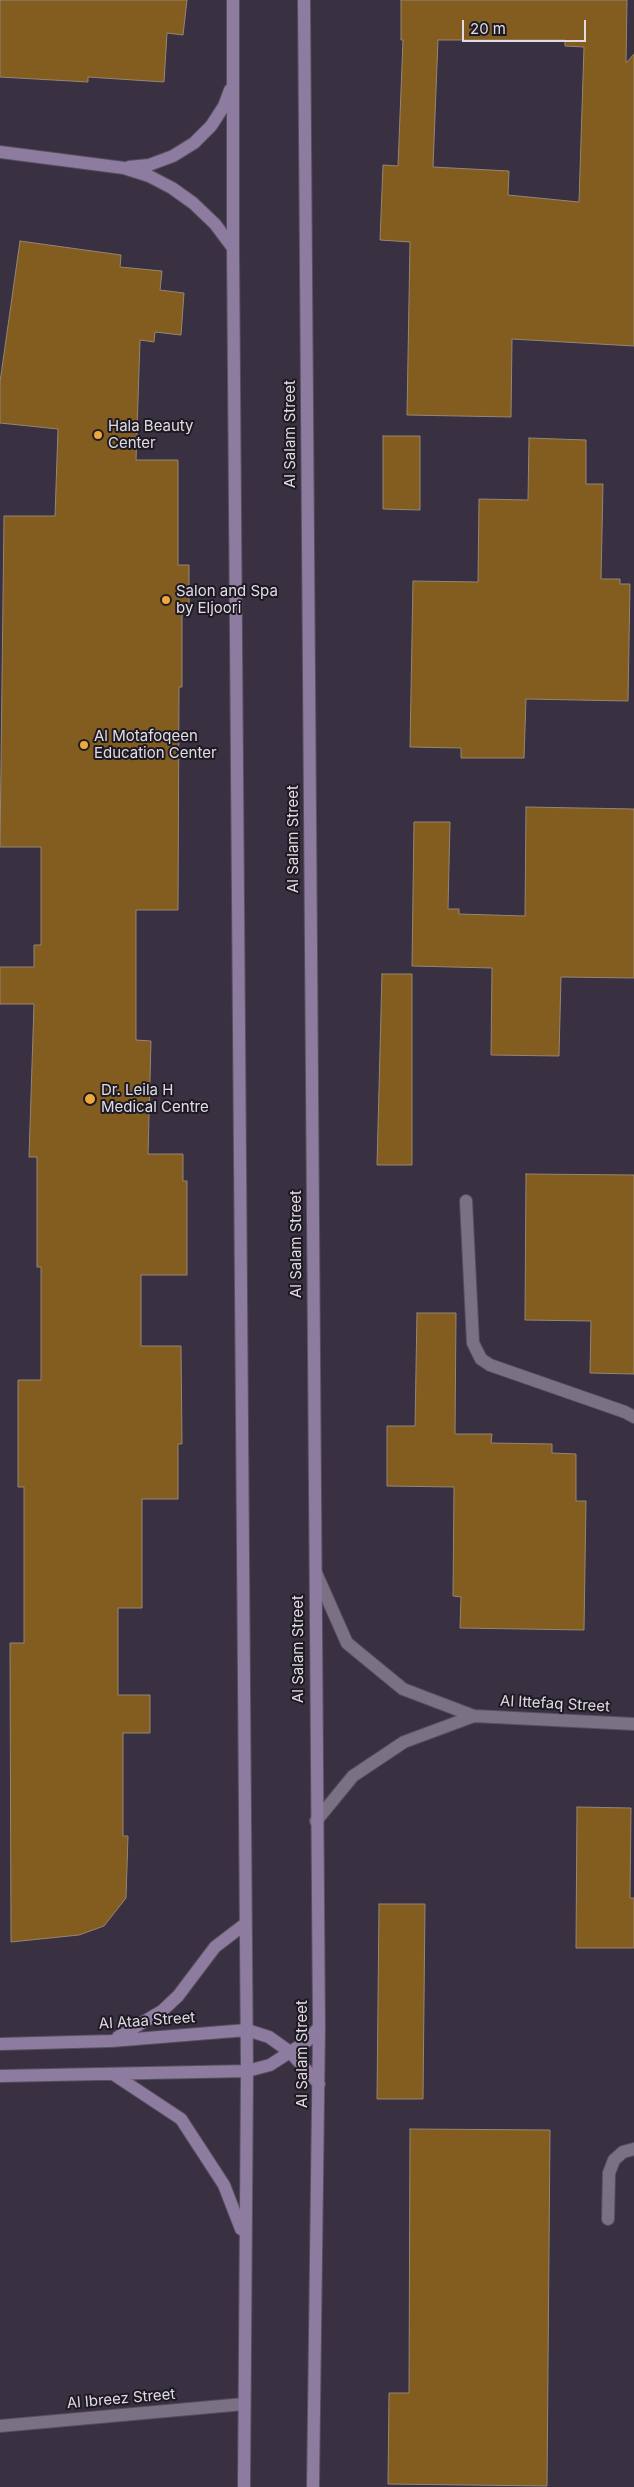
<!DOCTYPE html>
<html>
<head>
<meta charset="utf-8">
<style>
	body { margin:0 }
	#map { position:relative; width:634px; height:2487px; overflow:hidden; background:#393041; font-family:Inter,sans-serif }
	canvas { display:block }
	.scale { position:absolute; left:462px; top:20px; width:124px; height:22px; box-sizing:border-box; border:2px solid #e1dbe6; border-top:0; padding-left:6px; font-size:15px; line-height:18px; white-space:nowrap; color:#e1dbe6; -webkit-text-stroke:4px #1e1a22; paint-order:stroke }
</style>
</head>
<body>
<div id="map">
<canvas width="634" height="2487"></canvas>
<div class="scale">20 m</div>
</div>
<script>
const g = document.querySelector('canvas').getContext('2d');
g.lineJoin = 'round';
function fillPath(path, color) {
  g.fillStyle = color;
  g.fill(path, 'evenodd');
}
function poly(rows) {
  const path = new Path2D();
  for (const r of rows) {
    path.moveTo(r[0], r[1]);
    for (let i = 2; i < r.length; i += 2) path.lineTo(r[i], r[i + 1]);
  }
  return path;
}
function trace(path, color, width, dash) {
  g.strokeStyle = color;
  g.lineWidth = width;
  g.lineCap = dash ? 'butt' : 'round';
  g.setLineDash(dash || []);
  g.stroke(path);
}
function label(font, color, halo, rows, align = 'center') {
  g.font = font + ' Inter,sans-serif';
  g.lineWidth = 4;
  g.setLineDash([]);
  g.textBaseline = 'middle';
  g.strokeStyle = halo;
  g.fillStyle = color;
  for (const [text, x, y, turn = 0] of rows) {
    g.save();
    g.translate(x, y);
    g.rotate((+turn || 0) * Math.PI / 180);
    g.textAlign = isNaN(turn) ? turn : align;
    if (halo) g.strokeText(text, 0, 0);
    g.fillText(text, 0, 0);
    g.restore();
  }
}
const building = poly([
	[0,0,187,0,183,35,167,33,164,82,88,77,88,82,0,77,0,0],
	[401,0,627,0,626,63,634,54,634,346,512,339,511,417,407,415,410,242,380,240,383,165,398,166,403,40,401,40,401,0],
	[438,40,565,40,565,46,584,47,579,202,508,195,509,171,433,167,438,40],
	[20,241,121,255,120,267,162,271,160,290,184,293,181,335,155,332,154,342,140,340,136,460,178,460,178,565,189,565,189,613,182,613,182,687,179,687,178,910,136,910,136,1040,151,1041,148,1154,183,1154,183,1181,187,1181,187,1275,141,1275,141,1346,181,1346,182,1444,178,1444,178,1499,142,1499,142,1608,118,1608,118,1695,150,1695,150,1733,123,1733,123,1836,128,1836,126,1898,104,1926,79,1935,11,1942,10,1643,24,1643,24,1487,18,1487,18,1380,41,1380,41,1267,37,1267,37,1157,29,1157,34,1004,0,1004,0,967,34,967,34,945,41,945,41,847,0,847,4,516,55,516,58,429,0,423,0,382,20,241],
	[383,436,420,436,420,510,383,509,383,436],
	[529,438,586,440,586,484,603,484,601,579,620,579,620,584,630,584,628,701,526,699,524,758,461,758,461,748,410,747,413,581,478,582,479,499,528,500,529,438],
	[526,807,634,809,634,978,561,977,559,1056,491,1055,492,968,412,966,414,822,450,822,448,909,459,909,459,914,525,916,526,807],
	[382,974,412,974,412,1165,377,1165,382,974],
	[526,1174,634,1175,634,1374,590,1373,591,1321,525,1320,526,1174],
	[417,1313,456,1313,455,1434,492,1434,491,1443,552,1444,552,1453,576,1454,576,1501,586,1501,584,1630,460,1628,461,1597,453,1596,454,1487,387,1486,387,1426,415,1426,417,1313],
	[577,1807,631,1808,630,1898,634,1898,634,1948,576,1948,577,1807],
	[379,1904,425,1904,423,2099,377,2099,379,1904],
	[410,2129,550,2130,547,2486,388,2484,389,2393,409,2393,410,2129]
]);
fillPath(building, '#835d20');
trace(building, '#948674', 1);
const lane = poly([
	[466,1201,473,1343,481,1359,490,1365,625,1412,634,1417],
	[608,2219,609,2173,614,2160,623,2152,634,2149]
]);
const street = poly([
	[316,1573,347,1643,403,1689,474,1716,634,1724],
	[316,1821,353,1776,404,1742,474,1716],
	[0,2426,244,2404]
]);
const secondary = poly([
	[233,0,233,248,247,2071,244,2487],
	[304,0,319,2027,313,2487],
	[0,152,124,168,149,176,172,188,193,203,215,224,233,248],
	[129,167,149,165,173,156,194,143,211,126,224,106,230,90],
	[118,2037,162,2011,178,1996,215,1947,245,1924],
	[0,2044,111,2041,247,2030,269,2037,290,2052,319,2084],
	[113,2074,181,2119,224,2185,241,2229],
	[0,2076,247,2071,270,2065,307,2041,319,2027]
]);
trace(lane, '#564f5d', 14);
trace(street, '#564f5d', 14);
trace(secondary, '#564f5d', 14);
trace(lane, '#7b7185', 12);
trace(street, '#7b7185', 12);
trace(secondary, '#8e7ba0', 12);
for (const [x, y, r, color] of [
	[98,435,5,"#eca93a"],
	[166,600,5,"#eca93a"],
	[84,745,5,"#eca93a"],
	[90,1099,6,"#eca93a"]
]) {
  const dot = new Path2D();
  dot.arc(x, y, r, 0, 2 * Math.PI);
  g.fillStyle = color;
  g.fill(dot);
  trace(dot, '#1e1a22', 2);
}
label('15px', '#e1dbe6', '#1e1a22', [
	["Hala Beauty",108,426],
	["Center",108,443],
	["Salon and Spa",176,591],
	["by Eljoori",176,608],
	["Al Motafoqeen",94,736],
	["Education Center",94,753],
	["Dr. Leila H",101,1090],
	["Medical Centre",101,1107]
], 'left');
label('15px', '#e1dbe6', '#1e1a22', [
	["Al Salam Street",290,434,-90],
	["Al Salam Street",293,839,-90],
	["Al Salam Street",296,1244,-90],
	["Al Salam Street",298,1649,-90],
	["Al Ittefaq Street",555,1704,3],
	["Al Ataa Street",147,2021,-4],
	["Al Salam Street",302,2054,-90],
	["Al Ibreez Street",121,2399,-5]
]);
</script>
</body>
</html>
